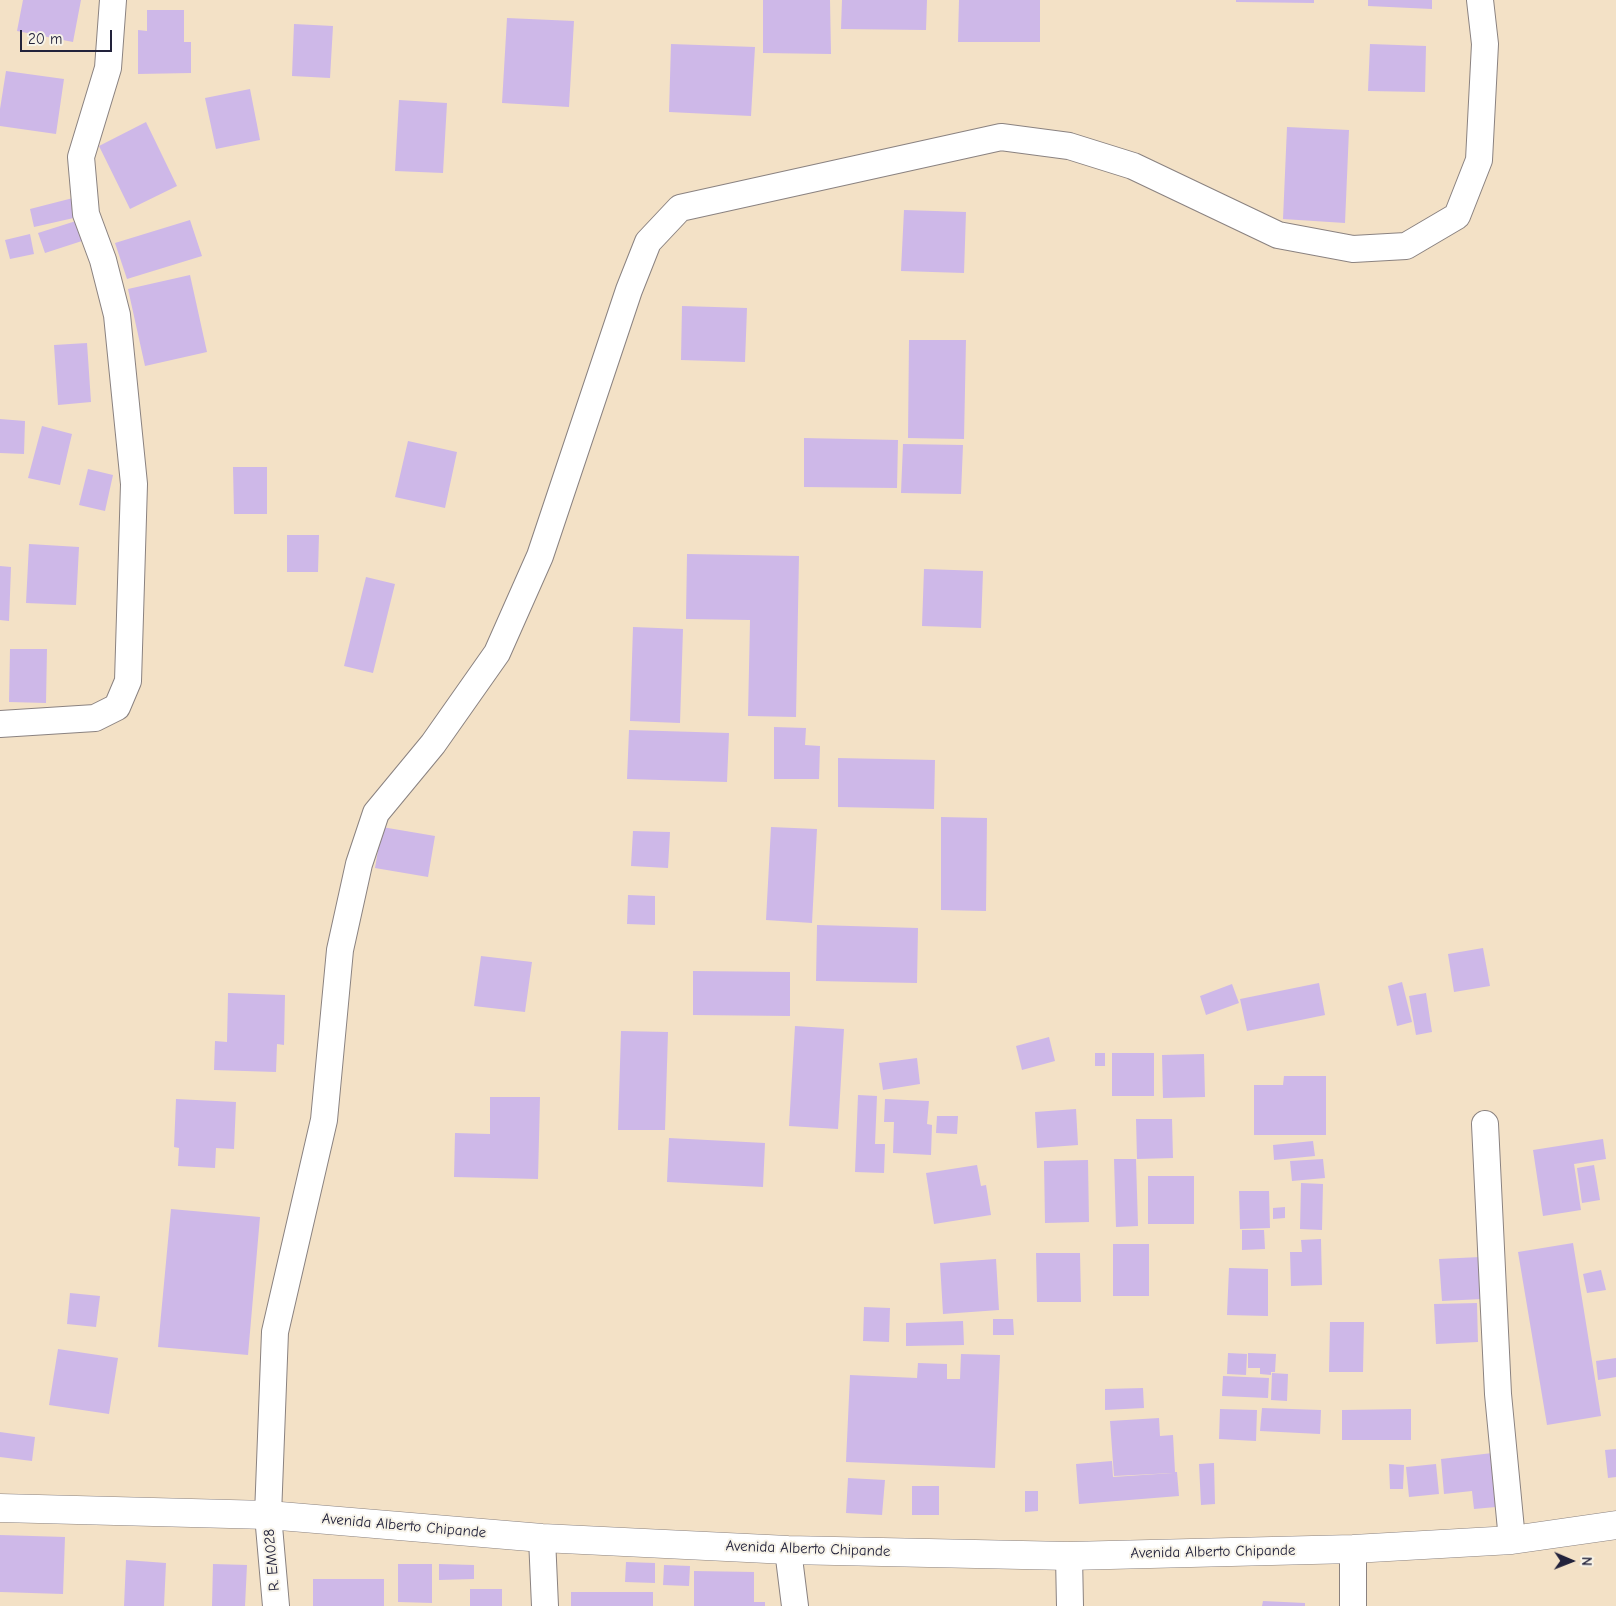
<!DOCTYPE html>
<html>
<head>
<meta charset="utf-8">
<style>
	body { margin:0 }
	#map { position:relative; width:1616px; height:1606px; overflow:hidden; background:#f3e1c6; font-family:"Comic Neue",sans-serif }
	canvas { display:block }
	.north { position:absolute; left:1546px; top:1536px; width:50px; height:50px; -webkit-text-stroke:4px #f7f3e8; paint-order:stroke; rotate:91deg; font-size:14px; font-weight:700; line-height:20px; text-align:center; color:#22223b }
	.north::after { content:''; display:block; margin:auto; width:18px; height:22px; background:#22223b; clip-path:polygon(50% 0,100% 100%,50% 72%,0 100%) }
	.scale { position:absolute; left:20px; top:30px; width:92px; height:22px; box-sizing:border-box; border:2px solid #22223b; border-top:0; padding-left:6px; font-size:15px; line-height:18px; white-space:nowrap; color:#22223b; -webkit-text-stroke:4px #f7f3e8; paint-order:stroke }
</style>
</head>
<body>
<div id="map">
<canvas width="1616" height="1606"></canvas>
<div class="north">N</div>
<div class="scale">20 m</div>
</div>
<script>
const g = document.querySelector('canvas').getContext('2d');
g.lineJoin = 'round';
function fillPath(path, color) {
  g.fillStyle = color;
  g.fill(path, 'evenodd');
}
function poly(rows) {
  const path = new Path2D();
  for (const r of rows) {
    path.moveTo(r[0], r[1]);
    for (let i = 2; i < r.length; i += 2) path.lineTo(r[i], r[i + 1]);
  }
  return path;
}
function trace(path, color, width, dash) {
  g.strokeStyle = color;
  g.lineWidth = width;
  g.lineCap = dash ? 'butt' : 'round';
  g.setLineDash(dash || []);
  g.stroke(path);
}
function label(font, color, halo, rows, align = 'center') {
  g.font = font + ' "Comic Neue",sans-serif';
  g.lineWidth = 4;
  g.setLineDash([]);
  g.textBaseline = 'middle';
  g.strokeStyle = halo;
  g.fillStyle = color;
  for (const [text, x, y, turn = 0] of rows) {
    g.save();
    g.translate(x, y);
    g.rotate((+turn || 0) * Math.PI / 180);
    g.textAlign = isNaN(turn) ? turn : align;
    if (halo) g.strokeText(text, 0, 0);
    g.fillText(text, 0, 0);
    g.restore();
  }
}
fillPath(poly([
	[23,0,81,0,73,42,17,31],
	[763,0,830,0,831,54,763,53],
	[842,0,927,0,926,30,841,29],
	[959,0,1040,0,1040,42,958,42],
	[1236,0,1314,0,1314,3,1236,2],
	[1368,0,1432,0,1432,9,1368,6],
	[147,10,184,10,184,42,191,42,191,73,138,74,138,30,147,31],
	[507,18,574,21,569,107,502,103],
	[294,24,333,26,330,78,292,76],
	[671,44,755,47,751,116,669,112],
	[1370,44,1426,46,1425,92,1368,91],
	[6,71,64,79,56,134,0,126,0,109],
	[250,89,260,140,216,149,205,98],
	[399,100,447,103,443,173,395,171],
	[146,122,177,186,130,209,99,146],
	[1287,127,1349,130,1345,223,1283,219],
	[73,198,78,217,34,227,30,209],
	[904,210,966,212,964,273,901,271],
	[79,220,85,240,45,253,38,233],
	[190,220,202,256,127,279,115,243],
	[30,234,34,254,10,259,5,240],
	[190,275,207,352,145,366,128,289],
	[682,306,747,308,745,362,681,360],
	[909,340,966,340,964,439,908,438],
	[87,343,91,402,58,405,54,345],
	[0,419,25,421,24,454,0,453],
	[42,426,72,434,60,485,28,478],
	[804,438,898,440,897,488,804,487],
	[408,441,457,452,445,508,395,497],
	[903,444,963,445,961,494,901,493],
	[233,467,267,467,267,514,234,514],
	[88,469,113,475,105,511,79,505],
	[287,535,319,535,318,572,287,572],
	[29,544,79,547,76,605,26,603],
	[687,554,799,556,796,717,748,716,750,620,686,619],
	[0,566,11,567,9,621,0,620],
	[924,569,983,571,981,628,922,626],
	[366,577,395,584,373,673,344,666],
	[633,627,683,629,680,723,630,721],
	[10,649,47,649,46,703,9,702],
	[774,727,806,728,805,745,820,746,819,779,774,779],
	[629,730,729,733,727,782,627,779],
	[838,758,935,760,934,809,838,807],
	[941,817,987,818,986,911,941,910],
	[382,827,435,836,428,877,375,868],
	[771,827,817,829,812,923,766,920],
	[633,831,670,832,668,868,631,866],
	[628,895,655,896,655,925,627,924],
	[817,925,918,928,917,983,816,981],
	[1483,948,1490,986,1454,992,1448,954],
	[481,956,532,962,525,1012,474,1006],
	[693,971,790,972,790,1016,693,1015],
	[1402,982,1412,1022,1397,1026,1388,986],
	[1319,983,1325,1015,1247,1031,1240,999],
	[1232,984,1239,1003,1206,1015,1200,996],
	[228,993,285,995,284,1045,277,1044,276,1072,214,1070,215,1041,227,1042],
	[1426,993,1432,1032,1416,1035,1409,996],
	[795,1026,844,1029,838,1129,789,1126],
	[621,1031,668,1032,665,1130,618,1130],
	[1049,1037,1055,1061,1022,1070,1016,1046],
	[1095,1053,1105,1053,1105,1066,1095,1066],
	[1112,1053,1154,1053,1154,1096,1112,1096],
	[1204,1054,1205,1097,1163,1098,1162,1055],
	[917,1058,920,1084,883,1090,879,1063],
	[1284,1076,1326,1076,1326,1135,1254,1135,1254,1085,1283,1085],
	[858,1095,877,1096,875,1144,885,1144,884,1173,855,1172],
	[490,1097,540,1097,538,1179,454,1177,455,1133,490,1134],
	[176,1099,236,1102,234,1149,216,1148,215,1168,178,1166,179,1148,174,1147],
	[885,1099,929,1101,927,1124,932,1125,931,1155,893,1153,894,1122,884,1122],
	[1076,1109,1078,1145,1037,1148,1035,1112],
	[937,1116,958,1116,957,1134,936,1133],
	[1136,1119,1172,1119,1173,1158,1137,1159],
	[669,1138,765,1143,763,1187,667,1182],
	[1603,1139,1606,1159,1574,1164,1581,1210,1543,1216,1533,1150],
	[1313,1141,1315,1156,1274,1160,1273,1145],
	[1114,1159,1136,1159,1138,1226,1116,1227],
	[1323,1159,1325,1178,1292,1181,1290,1161],
	[1088,1160,1089,1222,1045,1223,1044,1161],
	[977,1165,981,1186,986,1185,991,1215,934,1224,926,1173],
	[1594,1165,1600,1200,1582,1203,1577,1168],
	[1148,1176,1194,1176,1194,1224,1148,1224],
	[1301,1183,1323,1184,1322,1230,1300,1229],
	[1239,1191,1269,1191,1270,1228,1240,1229],
	[1285,1207,1285,1218,1273,1219,1273,1208],
	[171,1209,260,1217,248,1355,158,1347],
	[1242,1230,1264,1230,1265,1249,1242,1250],
	[1321,1239,1322,1285,1291,1286,1290,1252,1302,1252,1301,1240],
	[1573,1243,1601,1416,1547,1425,1518,1252],
	[1113,1244,1149,1244,1149,1296,1113,1296],
	[1036,1253,1080,1253,1081,1302,1037,1302],
	[1480,1257,1482,1299,1442,1301,1439,1259],
	[996,1259,999,1310,943,1314,940,1263],
	[1229,1268,1268,1269,1268,1316,1227,1315],
	[1601,1270,1606,1290,1587,1293,1583,1274],
	[70,1293,100,1296,96,1327,67,1324],
	[1477,1303,1478,1342,1436,1344,1434,1304],
	[864,1307,890,1308,889,1342,863,1341],
	[993,1319,1013,1319,1014,1335,993,1335],
	[963,1321,964,1345,906,1346,906,1323],
	[1330,1322,1364,1322,1363,1372,1329,1372],
	[58,1349,118,1358,109,1414,49,1405],
	[1228,1353,1247,1354,1246,1375,1227,1374],
	[1248,1353,1276,1354,1275,1372,1271,1372,1271,1375,1260,1374,1260,1368,1248,1368],
	[961,1354,1000,1355,995,1468,846,1462,850,1375,917,1378,918,1363,947,1364,947,1379,960,1379],
	[1616,1358,1616,1377,1598,1380,1596,1361],
	[1272,1373,1288,1374,1287,1401,1271,1400],
	[1223,1376,1269,1378,1268,1398,1222,1396],
	[1143,1388,1144,1408,1105,1410,1105,1389],
	[1262,1408,1321,1410,1320,1434,1260,1431],
	[1220,1409,1257,1410,1256,1441,1219,1439],
	[1411,1409,1411,1440,1342,1440,1342,1410],
	[1159,1418,1160,1436,1173,1435,1175,1472,1177,1472,1179,1496,1079,1504,1076,1464,1112,1461,1113,1477,1173,1473,1114,1476,1110,1421],
	[0,1432,35,1437,32,1461,0,1457],
	[1616,1449,1616,1477,1608,1478,1605,1450],
	[1501,1452,1507,1506,1474,1509,1472,1491,1444,1494,1441,1459],
	[1214,1463,1215,1504,1201,1505,1199,1464],
	[1389,1464,1404,1465,1403,1489,1390,1489],
	[1436,1464,1439,1494,1409,1497,1406,1467],
	[848,1478,885,1480,882,1515,846,1513],
	[912,1486,939,1486,939,1515,912,1515],
	[1025,1491,1038,1491,1038,1511,1025,1512],
	[0,1535,65,1537,63,1594,0,1592],
	[126,1560,166,1563,164,1606,124,1606],
	[626,1562,655,1563,655,1583,625,1582],
	[213,1564,247,1565,245,1606,212,1606],
	[398,1564,432,1564,432,1603,398,1602],
	[439,1564,474,1565,474,1579,439,1580],
	[664,1565,690,1566,689,1586,663,1585],
	[694,1571,754,1572,754,1602,765,1602,765,1606,694,1606],
	[313,1579,384,1579,384,1606,313,1606],
	[470,1589,502,1589,502,1606,470,1606],
	[571,1592,653,1592,653,1606,571,1606],
	[1263,1601,1305,1603,1305,1606,1262,1606]
]), '#ceb8e8');
const minor = poly([
	[0,724,95,718,117,707,128,681,134,484,117,315,103,260,86,214,81,157,108,68,113,0],
	[1485,1124,1498,1394,1512,1540],
	[542,1538,545,1606],
	[788,1550,795,1606],
	[1069,1556,1070,1606],
	[276,1606,268,1515,275,1332,324,1120,340,950,359,864,376,813,433,744,497,653,540,556,629,290,648,242,680,208,1001,137,1069,146,1133,166,1278,235,1353,249,1406,246,1457,216,1479,160,1485,44,1480,0],
	[1353,1606,1353,1549]
]);
const secondary = poly([
	[0,1508,268,1515,542,1538,788,1550,1069,1556,1353,1549,1512,1540,1616,1525]
]);
trace(minor, '#8a8280', 28);
trace(secondary, '#8a8280', 29);
trace(minor, '#fff', 26);
trace(secondary, '#fff', 28);
label('15px', '#22223b', '#f7f3e8', [
	["Avenida Alberto Chipande",404,1526,5],
	["Avenida Alberto Chipande",808,1549,2],
	["Avenida Alberto Chipande",1213,1552,-1],
	["R. EM028",272,1560,-95]
]);
</script>
</body>
</html>
